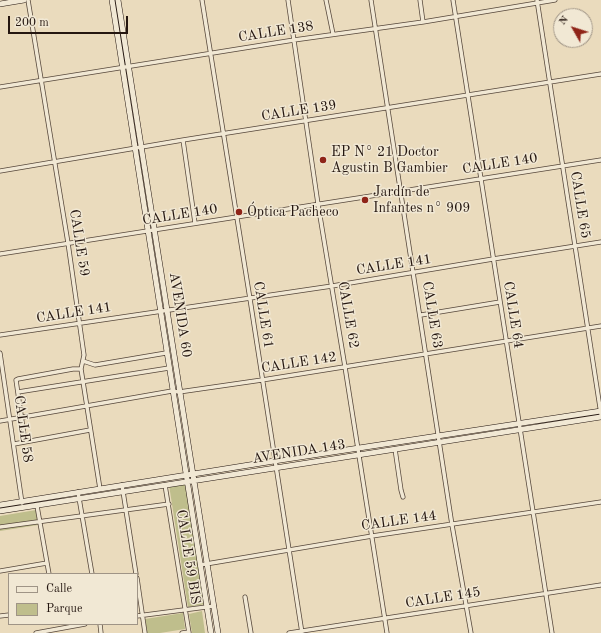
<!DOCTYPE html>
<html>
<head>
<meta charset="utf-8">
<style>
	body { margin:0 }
	#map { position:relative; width:601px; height:633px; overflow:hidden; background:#eadbbd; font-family:"Old Standard TT",serif }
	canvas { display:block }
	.legend { position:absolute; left:8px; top:573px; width:130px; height:52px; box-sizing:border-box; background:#f1e8d4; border:1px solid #9f9486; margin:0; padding:5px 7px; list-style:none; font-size:12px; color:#241610 }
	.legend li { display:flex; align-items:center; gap:8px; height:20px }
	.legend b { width:20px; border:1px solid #9f9486 }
	.north { position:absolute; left:553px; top:8px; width:40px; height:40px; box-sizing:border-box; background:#f1e8d4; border:1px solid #9f9486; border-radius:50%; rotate:309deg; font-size:11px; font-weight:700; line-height:16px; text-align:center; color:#241610 }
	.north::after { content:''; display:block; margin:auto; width:14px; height:18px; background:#8f2418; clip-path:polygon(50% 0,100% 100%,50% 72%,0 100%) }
	.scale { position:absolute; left:8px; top:16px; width:120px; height:18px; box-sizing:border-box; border:2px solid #241610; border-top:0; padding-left:5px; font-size:12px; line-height:14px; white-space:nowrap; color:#241610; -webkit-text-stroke:3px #f1e8d4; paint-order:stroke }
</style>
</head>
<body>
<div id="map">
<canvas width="601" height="633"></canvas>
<ul class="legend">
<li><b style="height:5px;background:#f1e8d4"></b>Calle</li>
<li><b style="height:11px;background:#bfbe8c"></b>Parque</li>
</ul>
<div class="north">N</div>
<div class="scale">200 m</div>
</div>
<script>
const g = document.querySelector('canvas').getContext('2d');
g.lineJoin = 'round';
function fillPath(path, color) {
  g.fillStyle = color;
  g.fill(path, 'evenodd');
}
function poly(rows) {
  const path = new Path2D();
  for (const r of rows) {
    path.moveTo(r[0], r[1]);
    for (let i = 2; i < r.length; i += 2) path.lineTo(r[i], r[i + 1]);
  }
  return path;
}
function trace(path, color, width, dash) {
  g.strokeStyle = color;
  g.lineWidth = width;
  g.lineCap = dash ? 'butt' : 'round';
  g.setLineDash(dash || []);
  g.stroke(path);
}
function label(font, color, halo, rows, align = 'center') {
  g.font = font + ' "Old Standard TT",serif';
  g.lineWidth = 3;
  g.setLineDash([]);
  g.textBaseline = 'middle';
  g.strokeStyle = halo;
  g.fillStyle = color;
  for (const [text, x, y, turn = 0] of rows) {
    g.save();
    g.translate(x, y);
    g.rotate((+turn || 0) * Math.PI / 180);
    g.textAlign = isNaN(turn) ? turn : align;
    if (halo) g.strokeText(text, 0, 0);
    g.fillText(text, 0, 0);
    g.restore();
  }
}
fillPath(poly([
	[187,483,206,604,188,607,169,485],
	[36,510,38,525,0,531,0,516],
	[202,611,205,633,192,633,189,614],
	[183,613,185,629,160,633,147,633,145,619]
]), '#bfbe8c');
const minor = poly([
	[28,0,68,243,84,355,81,369,100,489],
	[202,0,250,299,302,633],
	[288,0,318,204,345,367,387,633],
	[326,0,333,34],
	[371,0,452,525,471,633],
	[420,0,423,22],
	[453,0,552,633],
	[537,0,601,414],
	[0,87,294,40,423,22,555,0],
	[183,140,195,223],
	[0,171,183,140,601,74],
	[0,254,601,160],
	[421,315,500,302],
	[0,335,332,286,493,259,601,242],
	[0,353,22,503],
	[83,361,95,365,166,353],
	[18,392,169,368],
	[0,421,172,391,179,392,262,380,601,326],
	[25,442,16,380,18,379,73,369,81,369],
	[14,444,90,430],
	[395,449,401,490,403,497],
	[122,485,136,574],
	[165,485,189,633],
	[78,492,92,574],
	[37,506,49,574],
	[0,527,169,504],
	[200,565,372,536,601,502],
	[0,571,47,563],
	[137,578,145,633],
	[245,597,251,633],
	[0,616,9,615],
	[137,616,214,606],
	[100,624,101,633],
	[36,633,85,624],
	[182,633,189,632],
	[289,633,601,585]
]);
const secondary = poly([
	[112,0,211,633],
	[118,0,218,633],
	[0,4,24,0],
	[0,505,274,461,601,411],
	[0,511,601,417]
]);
trace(minor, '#56473b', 5);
trace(secondary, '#241610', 6);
trace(minor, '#f1e8d4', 3.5);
trace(secondary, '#f1e8d4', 5);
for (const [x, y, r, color] of [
	[323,160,4,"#8f2418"],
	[365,200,4,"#8f2418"],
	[239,212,4,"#8f2418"]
]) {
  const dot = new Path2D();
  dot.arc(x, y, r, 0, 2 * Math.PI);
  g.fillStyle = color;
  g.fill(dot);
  trace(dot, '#f1e8d4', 1.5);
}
label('14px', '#241610', '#f1e8d4', [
	["CALLE 138",276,32,-9],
	["CALLE 139",299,111,-9],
	["CALLE 140",500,164,-9],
	["CALLE 65",580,205,81],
	["CALLE 140",180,215,-9],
	["CALLE 59",79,243,81],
	["CALLE 141",394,265,-9],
	["CALLE 141",74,313,-9],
	["AVENIDA 60",180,315,81],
	["CALLE 61",263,315,81],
	["CALLE 62",348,315,80],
	["CALLE 63",432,315,81],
	["CALLE 64",513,315,81],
	["CALLE 142",299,363,-9],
	["CALLE 58",23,429,82],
	["AVENIDA 143",299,452,-9],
	["CALLE 144",399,521,-8],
	["CALLE 59 BIS",188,557,81],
	["CALLE 145",443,598,-9]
]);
label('14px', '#241610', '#f1e8d4', [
	["EP N° 21 Doctor",331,152],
	["Agustin B Gambier",331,168],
	["Jardín de",373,192],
	["Infantes n° 909",373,208],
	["Óptica Pacheco",247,212]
], 'left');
</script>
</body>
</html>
